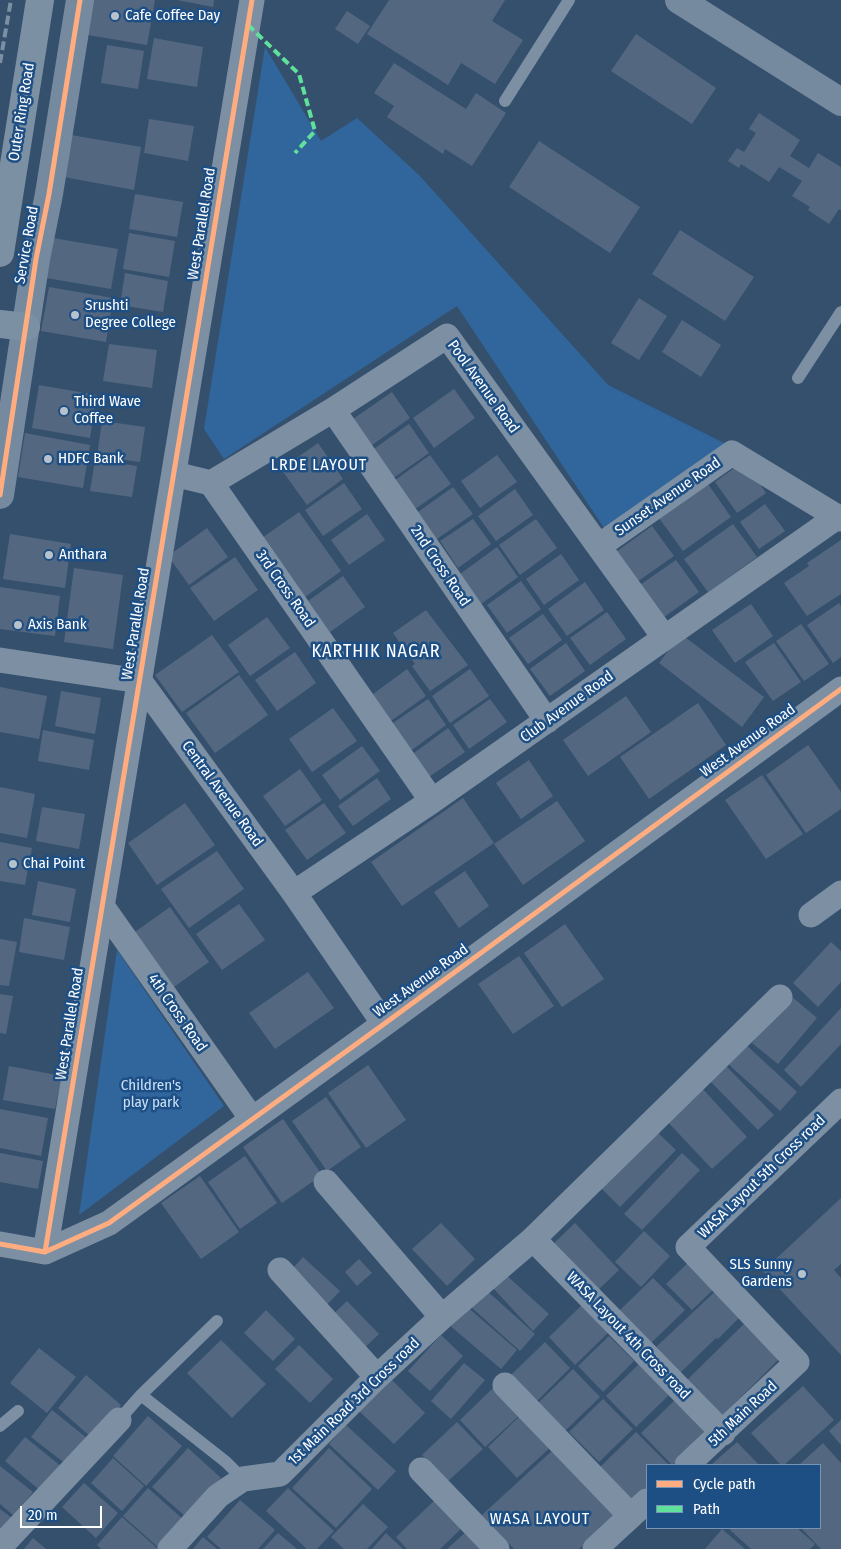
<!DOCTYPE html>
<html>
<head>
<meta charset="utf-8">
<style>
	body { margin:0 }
	#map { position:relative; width:841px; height:1549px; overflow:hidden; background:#35506d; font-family:"Fira Sans Condensed",sans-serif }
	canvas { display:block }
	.legend { position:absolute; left:646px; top:1464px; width:175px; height:65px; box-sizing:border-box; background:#1d4f85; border:1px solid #7795b6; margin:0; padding:6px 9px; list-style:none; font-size:15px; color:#fff }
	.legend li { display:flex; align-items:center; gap:10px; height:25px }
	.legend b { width:25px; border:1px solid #7795b6 }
	.scale { position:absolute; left:20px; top:1506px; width:82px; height:22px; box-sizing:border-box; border:2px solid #fff; border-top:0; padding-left:6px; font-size:15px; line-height:18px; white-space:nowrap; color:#fff; -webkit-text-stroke:4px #1d4f85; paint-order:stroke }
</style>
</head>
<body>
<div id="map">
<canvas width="841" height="1549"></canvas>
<ul class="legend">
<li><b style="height:6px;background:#ffac80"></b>Cycle path</li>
<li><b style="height:6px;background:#60e19b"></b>Path</li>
</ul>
<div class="scale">20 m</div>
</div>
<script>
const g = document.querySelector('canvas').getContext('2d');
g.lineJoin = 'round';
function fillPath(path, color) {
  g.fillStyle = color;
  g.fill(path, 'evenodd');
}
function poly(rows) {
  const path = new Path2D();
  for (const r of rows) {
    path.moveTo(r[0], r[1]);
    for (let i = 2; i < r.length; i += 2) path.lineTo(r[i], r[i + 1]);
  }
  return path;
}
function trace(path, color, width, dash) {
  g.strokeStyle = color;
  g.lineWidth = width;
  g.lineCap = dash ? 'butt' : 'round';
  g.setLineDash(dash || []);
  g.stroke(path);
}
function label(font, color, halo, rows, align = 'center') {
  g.font = font + ' "Fira Sans Condensed",sans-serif';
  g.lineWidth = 5;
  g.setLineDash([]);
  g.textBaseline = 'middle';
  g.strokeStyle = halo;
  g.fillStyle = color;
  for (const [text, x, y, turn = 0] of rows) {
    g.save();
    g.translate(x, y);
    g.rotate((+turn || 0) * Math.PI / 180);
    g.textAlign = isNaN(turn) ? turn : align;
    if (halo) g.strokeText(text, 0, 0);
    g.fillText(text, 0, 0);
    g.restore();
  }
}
fillPath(poly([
	[265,47,321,141,357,118,419,175,608,385,728,445,606,531,457,306,224,459,204,429],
	[117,950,224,1106,79,1215]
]), '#31669c');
fillPath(poly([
	[88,0,155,0,147,45,82,34],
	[177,0,214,0,213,7],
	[389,0,505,0,492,21,523,40,495,84,461,63,448,85,367,34],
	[347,11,370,26,358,44,335,29],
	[636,34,716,88,692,124,611,71],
	[154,38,203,47,197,87,147,79],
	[107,45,144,51,138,89,101,83],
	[394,63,466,109,476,93,506,113,472,166,445,149,443,154,387,117,394,106,374,93],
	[759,113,800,140,790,156,809,168,818,153,841,167,841,210,839,209,829,224,808,210,810,207,792,196,802,181,779,167,769,182,741,164,739,168,728,161,737,148,744,152,756,133,749,129],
	[149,119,194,126,188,161,144,153],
	[71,135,141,147,134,190,64,177],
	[539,141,640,207,610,253,509,187],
	[135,194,183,202,177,237,129,229],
	[680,230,754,277,725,321,652,274],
	[129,233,175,241,169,277,123,269],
	[53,238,118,249,111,289,46,278],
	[125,273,168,281,163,312,120,305],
	[49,287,113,298,106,342,41,331],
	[639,298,667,316,639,360,611,343],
	[682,320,721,345,701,377,662,352],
	[109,344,157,350,152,388,103,381],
	[39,385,97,395,90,438,32,428],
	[454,389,475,418,434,448,413,418],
	[392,392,410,418,372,445,353,419],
	[102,421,145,427,140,462,97,456],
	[409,424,429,453,389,481,368,453],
	[25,433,90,445,83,488,18,477],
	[318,443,343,479,307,505,281,469],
	[430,455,451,484,411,512,391,483],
	[497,455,517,482,480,508,461,481],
	[95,460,137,466,132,497,90,491],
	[744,461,766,493,737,513,715,482],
	[344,483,362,509,323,536,305,510],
	[708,484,731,517,683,551,659,518],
	[453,487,473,514,434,541,415,514],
	[515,489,533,515,496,541,478,516],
	[765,504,785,531,759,549,740,522],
	[299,512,341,571,301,600,259,540],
	[367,514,385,540,349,565,331,540],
	[473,519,491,544,458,568,440,541],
	[536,519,557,548,520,575,499,545],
	[733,524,757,557,708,592,684,559],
	[652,526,674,556,634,584,613,554],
	[207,528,228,557,189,585,168,556],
	[10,534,71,544,65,588,3,579],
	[841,540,841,594,807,616,784,583,809,566,807,563],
	[497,547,518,577,481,604,460,574],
	[561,554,579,580,544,605,526,579],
	[235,557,258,590,214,621,190,588],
	[676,560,699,592,660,620,637,587],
	[74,568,123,575,113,649,64,642],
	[343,576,365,607,330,632,308,601],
	[521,581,541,609,507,633,487,605],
	[585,582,604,610,567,636,548,609],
	[0,587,60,596,55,636,0,629],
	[839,603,841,606,841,657,833,663,807,625],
	[751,604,773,636,735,663,712,630],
	[426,610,468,665,430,691,412,666,415,664,393,633],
	[607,612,626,639,590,665,570,638],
	[543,614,562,640,528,664,509,638],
	[267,617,290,648,250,676,228,645],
	[801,624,829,664,804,681,776,641],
	[681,634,764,697,742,727,659,663],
	[212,635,239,672,182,712,155,675],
	[566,643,585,671,550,696,530,669],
	[774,643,801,682,773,701,745,662],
	[295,652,316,683,277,711,255,680],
	[407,669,426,696,388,723,369,697],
	[470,669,489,696,450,723,432,696],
	[239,675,268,715,215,753,186,713],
	[0,687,47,696,39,739,0,732],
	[61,691,101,698,95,734,55,726],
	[626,696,651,732,588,776,563,740],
	[428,699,446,725,409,752,390,725],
	[490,699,507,722,469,749,453,725],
	[698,703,726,745,649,799,620,757],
	[333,708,357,741,312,772,289,739],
	[448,728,465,752,426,779,410,756],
	[43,730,94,740,89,770,38,761],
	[808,745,841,792,841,809,806,833,766,775],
	[362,746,380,771,340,800,322,775],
	[529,760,553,796,521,819,496,783],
	[300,769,322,800,285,826,263,796],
	[762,775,803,834,766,859,725,800],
	[377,778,391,799,353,826,338,806],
	[0,787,35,794,27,838,0,833],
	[463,798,494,843,402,906,371,862],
	[557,801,585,841,523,885,494,844],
	[185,803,215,845,157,885,128,843],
	[324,803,346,833,307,860,285,830],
	[42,807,85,814,79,849,36,841],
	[0,842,32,848,25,885,0,881],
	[217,851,244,889,189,928,161,889],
	[465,871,489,906,459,928,434,892],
	[38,881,76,889,70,922,32,915],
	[239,904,265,940,222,970,196,934],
	[170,907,209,962,171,989,132,934],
	[24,918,70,927,64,960,19,952],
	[565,924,604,979,562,1007,524,953],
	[0,939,17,942,9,986,0,985],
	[831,942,841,951,841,982,818,1007,793,983],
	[519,956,554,1006,513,1034,478,984],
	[308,972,334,1008,275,1049,249,1013],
	[0,994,13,996,6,1034,0,1033],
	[791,996,817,1018,778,1064,752,1043],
	[841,1008,841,1044,801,1087,784,1070],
	[744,1043,797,1092,780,1111,726,1062],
	[368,1065,406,1120,366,1148,328,1093],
	[9,1066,62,1076,55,1109,3,1100],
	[726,1066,774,1115,758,1130,710,1081],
	[700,1086,747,1137,712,1169,665,1119],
	[326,1097,361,1147,327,1171,292,1121],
	[0,1109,48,1118,41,1156,0,1148],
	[283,1119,322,1175,282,1203,243,1147],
	[656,1131,676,1150,620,1207,600,1187],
	[0,1153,43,1161,38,1189,0,1182],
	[682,1153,700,1170,642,1230,624,1214],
	[245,1156,277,1203,240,1229,208,1182],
	[200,1176,239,1232,201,1259,161,1203],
	[841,1198,841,1264,834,1270,841,1278,841,1355,763,1271],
	[441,1223,475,1259,447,1286,412,1249],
	[575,1223,619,1270,596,1292,552,1245],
	[644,1231,670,1256,641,1287,615,1262],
	[303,1257,340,1291,319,1313,283,1279],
	[694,1257,720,1283,692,1310,666,1284],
	[359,1259,372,1273,357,1286,345,1272],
	[505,1274,549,1314,533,1331,492,1287],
	[653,1278,685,1310,651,1343,619,1311],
	[721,1286,746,1311,718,1339,716,1338,679,1374,654,1349],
	[486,1290,535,1334,520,1351,471,1307],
	[347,1301,379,1334,356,1356,324,1323],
	[583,1304,610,1331,575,1365,549,1337],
	[465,1305,517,1350,501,1369,448,1324],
	[266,1310,295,1339,273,1361,244,1333],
	[749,1319,784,1354,721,1417,686,1381],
	[441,1335,463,1356,430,1391,408,1371],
	[609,1336,634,1361,603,1392,578,1366],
	[221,1340,266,1384,232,1418,187,1373],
	[545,1342,570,1368,537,1401,511,1375],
	[299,1345,333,1379,310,1403,275,1369],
	[39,1348,76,1377,47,1413,10,1383],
	[464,1363,485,1380,451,1419,431,1401],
	[640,1363,670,1394,636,1427,606,1396],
	[573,1369,600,1397,564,1432,537,1404],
	[86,1375,121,1405,92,1438,58,1408],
	[391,1379,425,1413,394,1444,359,1411],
	[496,1385,522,1413,485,1447,460,1420],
	[803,1386,834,1420,784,1465,781,1465,751,1433],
	[603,1399,633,1429,599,1462,569,1432],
	[675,1400,707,1432,672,1465,641,1433],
	[52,1410,88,1439,67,1465,31,1437],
	[523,1413,553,1445,517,1478,488,1447],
	[148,1416,182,1446,146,1486,113,1456],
	[841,1420,841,1445,829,1431],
	[457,1422,483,1449,447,1482,422,1455],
	[346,1425,396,1471,378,1490,329,1444],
	[636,1432,669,1465,647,1465,647,1489,634,1502,600,1467],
	[25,1437,62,1467,42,1492,5,1461],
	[737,1442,759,1465,713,1465,712,1464],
	[823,1443,841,1463,841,1549,821,1549,801,1528,820,1528,820,1465,799,1465],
	[188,1448,221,1478,186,1517,152,1487],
	[329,1448,372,1489,336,1528,292,1488],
	[555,1448,617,1514,579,1549,514,1549,482,1515],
	[113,1458,144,1486,122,1511,91,1483],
	[0,1466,33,1492,14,1516,0,1504],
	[84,1483,118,1513,96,1538,62,1507],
	[148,1488,185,1521,160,1549,123,1516],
	[288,1488,334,1531,317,1549,307,1549,266,1511],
	[437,1498,464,1526,440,1549,407,1549,396,1537],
	[240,1500,275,1530,258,1549,221,1549,207,1537],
	[363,1504,388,1527,367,1549,344,1549,331,1537],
	[0,1509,16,1521,0,1541],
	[122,1517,158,1549,101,1549,97,1545],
	[732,1528,797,1528,815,1544,810,1549,751,1549,730,1530],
	[722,1529,745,1549,705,1549],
	[467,1531,484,1549,447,1549],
	[278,1533,297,1549,263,1549],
	[386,1533,403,1549,372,1549],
	[203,1537,217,1549,193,1549],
	[33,1538,46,1549,24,1549]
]), '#536880');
trace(poly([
	[505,101,569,0],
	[798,378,841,312],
	[141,1395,226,1462,243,1479],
	[119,1420,141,1395,217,1321],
	[0,1426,18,1411]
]), '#7c8fa3', 12);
trace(poly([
	[333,410,547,721],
	[174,474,211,483,432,801],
	[211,483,333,410,447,336,664,637],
	[599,546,732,453,841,519],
	[0,660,140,681,294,893,384,1024],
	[294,893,432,801,837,517],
	[102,906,252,1119],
	[811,915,841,893],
	[326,1182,442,1317],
	[533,1239,723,1433],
	[0,1244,45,1252,109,1223,384,1024,841,689],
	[45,1252,252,0],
	[280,1270,377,1377],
	[505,1385,631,1516],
	[687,1465,797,1362,688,1247,841,1101],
	[421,1470,497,1549],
	[0,1547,119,1420],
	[170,1549,218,1496,243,1479,280,1474,377,1377,442,1317,533,1239,780,997],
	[595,1549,647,1501]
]), '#7c8fa3', 25);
trace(poly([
	[679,0,841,102],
	[0,495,36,259,49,194,80,0]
]), '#768a9f', 28);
trace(poly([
	[0,253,40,0],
	[0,324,26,327]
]), '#7c90a3', 28);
trace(poly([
	[0,63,11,0],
	[0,184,32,0]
]), '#7c90a3', 4, [9, 4]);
trace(poly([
	[248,25,299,74,315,131,295,153]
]), '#60e19b', 4, [8, 4]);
trace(poly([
	[0,495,36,259,49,194,80,0],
	[0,1244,45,1252,109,1223,384,1024,841,689],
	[45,1252,252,0]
]), '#ffac80', 5);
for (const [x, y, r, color] of [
	[115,16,5,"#b8c2cc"],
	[75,315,5,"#b8c2cc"],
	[64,411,5,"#b8c2cc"],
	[48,459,5,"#b8c2cc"],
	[49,555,5,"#b8c2cc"],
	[18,625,5,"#b8c2cc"],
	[13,864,5,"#b8c2cc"],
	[802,1274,5,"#b8c2cc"]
]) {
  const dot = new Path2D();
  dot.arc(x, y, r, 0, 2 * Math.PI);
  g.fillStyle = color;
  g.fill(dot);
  trace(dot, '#1d4f85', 2);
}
label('15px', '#fff', '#1d4f85', [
	["Cafe Coffee Day",125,16],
	["Srushti",85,306],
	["Degree College",85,323],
	["Third Wave",74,402],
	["Coffee",74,419],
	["HDFC Bank",58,459],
	["Anthara",59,555],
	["Axis Bank",28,625],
	["Chai Point",23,864],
	["SLS Sunny",792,1265,"right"],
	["Gardens",792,1282,"right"]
], 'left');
label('15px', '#fff', '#1d4f85', [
	["Outer Ring Road",22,112,-81],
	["West Parallel Road",202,224,-81],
	["Service Road",27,245,-80],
	["Pool Avenue Road",483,387,54],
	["Sunset Avenue Road",668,497,-35],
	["2nd Cross Road",440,566,56],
	["3rd Cross Road",285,589,55],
	["West Parallel Road",136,624,-81],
	["Club Avenue Road",567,707,-36],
	["West Avenue Road",748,741,-36],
	["Central Avenue Road",222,794,54],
	["West Avenue Road",421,981,-36],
	["4th Cross Road",177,1013,55],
	["West Parallel Road",70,1024,-81],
	["WASA Layout 5th Cross road",762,1177,-44],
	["WASA Layout 4th Cross road",628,1336,46],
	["1st Main Road 3rd Cross road",354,1402,-44],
	["5th Main Road",743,1414,-43]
]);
label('15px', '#cae0f8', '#1d4f85', [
	["Children's",151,1086],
	["play park",151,1103]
]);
g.letterSpacing = '1px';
label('16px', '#fff', '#1d4f85', [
	["LRDE LAYOUT",319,466],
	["WASA LAYOUT",540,1520]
]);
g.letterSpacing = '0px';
g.letterSpacing = '1px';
label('18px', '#fff', '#1d4f85', [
	["KARTHIK NAGAR",376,652]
]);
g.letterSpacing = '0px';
</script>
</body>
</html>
